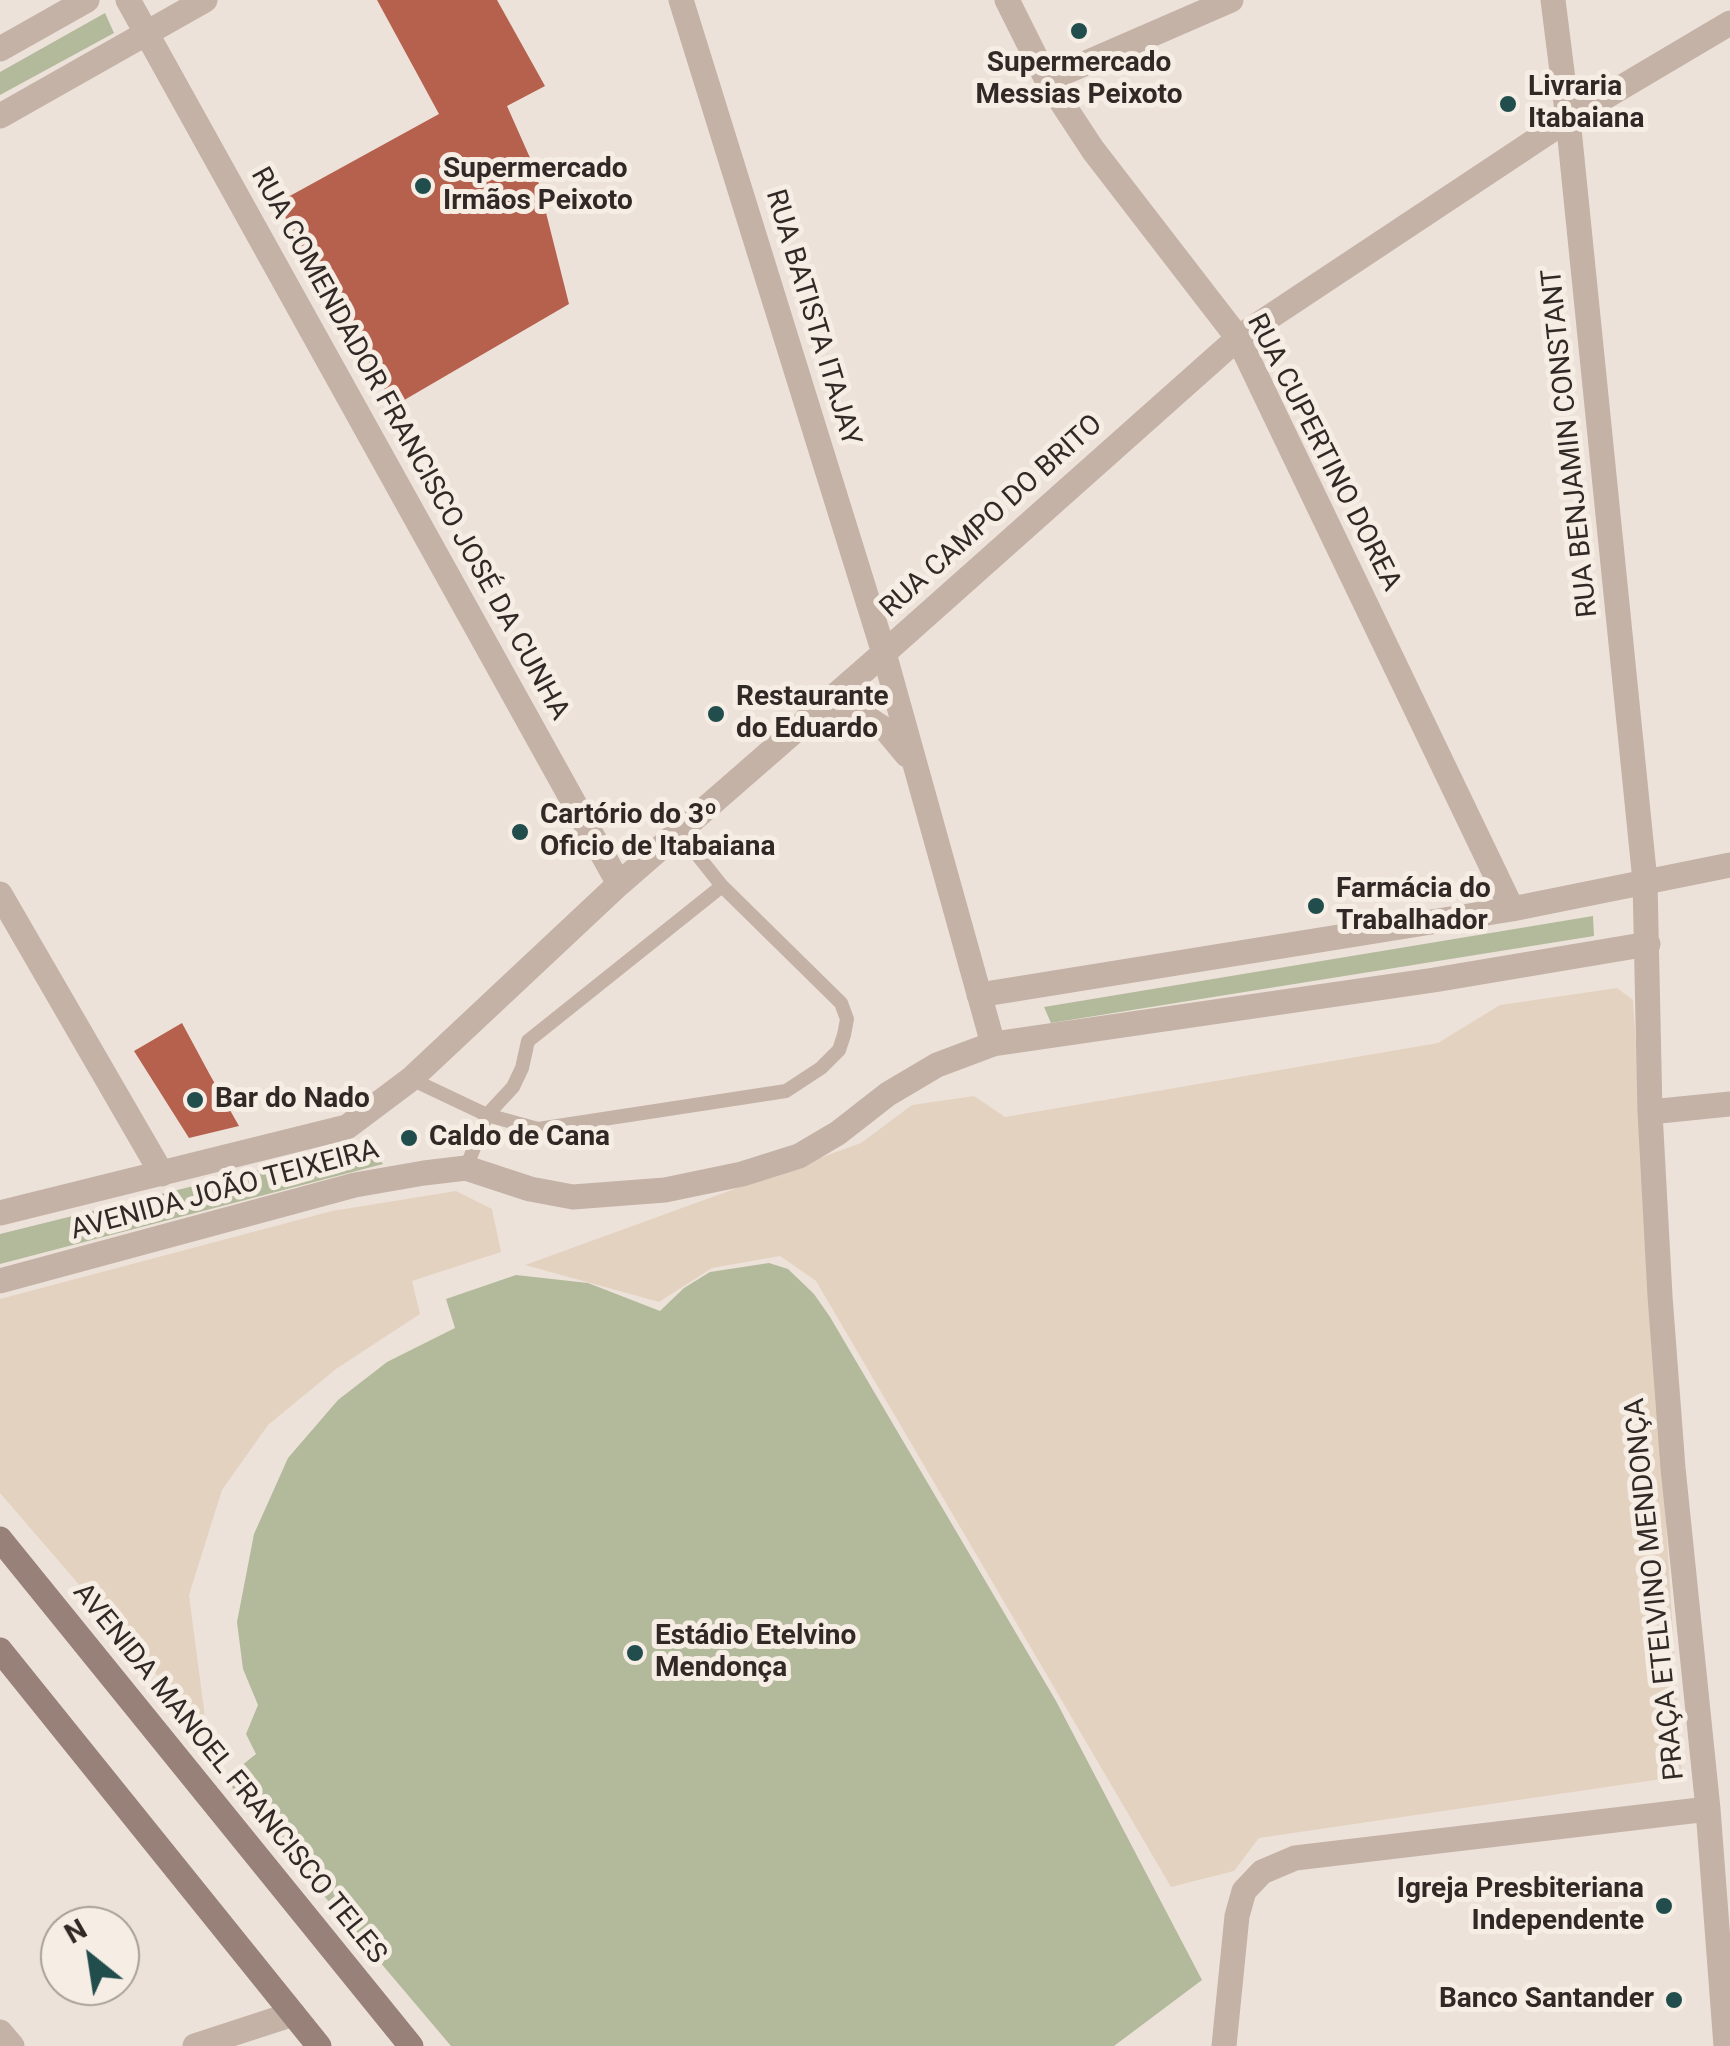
<!DOCTYPE html>
<html>
<head>
<meta charset="utf-8">
<style>
	body { margin:0 }
	#map { position:relative; width:1730px; height:2046px; overflow:hidden; background:#ede2d9; font-family:Roboto,sans-serif }
	canvas { display:block }
	.north { position:absolute; left:40px; top:1906px; width:100px; height:100px; box-sizing:border-box; background:#f6ede4; border:2px solid #a79f98; border-radius:50%; rotate:330deg; font-size:28px; font-weight:700; line-height:40px; text-align:center; color:#312926 }
	.north::after { content:''; display:block; margin:auto; width:35px; height:45px; background:#214d4d; clip-path:polygon(50% 0,100% 100%,50% 72%,0 100%) }
</style>
</head>
<body>
<div id="map">
<canvas width="1730" height="2046"></canvas>
<div class="north">N</div>
</div>
<script>
const g = document.querySelector('canvas').getContext('2d');
g.lineJoin = 'round';
function fillPath(path, color) {
  g.fillStyle = color;
  g.fill(path, 'evenodd');
}
function poly(rows) {
  const path = new Path2D();
  for (const r of rows) {
    path.moveTo(r[0], r[1]);
    for (let i = 2; i < r.length; i += 2) path.lineTo(r[i], r[i + 1]);
  }
  return path;
}
function trace(path, color, width, dash) {
  g.strokeStyle = color;
  g.lineWidth = width;
  g.lineCap = dash ? 'butt' : 'round';
  g.setLineDash(dash || []);
  g.stroke(path);
}
function label(font, color, halo, rows, align = 'center') {
  g.font = font + ' Roboto,sans-serif';
  g.lineWidth = 10;
  g.setLineDash([]);
  g.textBaseline = 'middle';
  g.strokeStyle = halo;
  g.fillStyle = color;
  for (const [text, x, y, turn = 0] of rows) {
    g.save();
    g.translate(x, y);
    g.rotate((+turn || 0) * Math.PI / 180);
    g.textAlign = isNaN(turn) ? turn : align;
    if (halo) g.strokeText(text, 0, 0);
    g.fillText(text, 0, 0);
    g.restore();
  }
}
fillPath(poly([
	[105,13,114,33,0,95,0,72],
	[1593,916,1594,936,1051,1023,1044,1007],
	[367,1143,383,1164,0,1264,0,1234],
	[769,1263,788,1269,814,1294,830,1317,1056,1701,1202,1980,1114,2046,451,2046,225,1779,256,1754,246,1734,258,1705,243,1669,237,1622,254,1534,288,1458,338,1400,387,1362,455,1328,446,1299,516,1275,588,1283,660,1311,684,1288,710,1272]
]), '#b2ba9b');
fillPath(poly([
	[1617,988,1633,1000,1682,1776,1259,1838,1234,1871,1171,1887,816,1281,780,1256,712,1268,659,1302,525,1265,861,1143,912,1105,974,1096,1005,1117,1438,1043,1500,1005],
	[456,1191,492,1209,501,1252,412,1281,420,1314,336,1369,268,1425,222,1490,189,1595,207,1733,0,1493,0,1299,332,1211]
]), '#e4d2c1');
fillPath(poly([
	[377,0,497,0,545,86,507,106,535,169,569,304,394,406,277,203,439,114],
	[182,1023,210,1075,239,1126,189,1138,134,1051]
]), '#b6604e');
trace(poly([
	[411,1079,487,1115,538,1129,786,1091,821,1068,839,1050,844,1035,847,1019,841,1003,722,886,679,832],
	[466,1168,487,1115,513,1087,522,1068,528,1041,722,886]
]), '#c4b2a7', 14);
trace(poly([
	[128,0,619,884],
	[681,0,884,653,993,1044],
	[1007,0,1047,80,1093,150,1238,338,1512,909],
	[1553,0,1568,119,1645,881,1650,1112,1660,1296,1673,1468,1708,1809,1726,2046],
	[0,49,87,0],
	[1047,80,1231,0],
	[0,116,205,0],
	[807,719,833,714,867,718,887,731,907,755],
	[0,894,162,1174],
	[979,995,1512,909,1730,865],
	[1650,1112,1730,1104],
	[0,1213,347,1127,411,1079,619,884,884,653,1238,338,1568,119,1730,23],
	[0,1281,355,1185,424,1173,466,1168,530,1189,573,1197,665,1190,742,1174,799,1156,838,1133,888,1094,937,1065,993,1044,1434,980,1648,944],
	[0,2032,12,2046],
	[195,2046,293,2014],
	[1224,2046,1237,1916,1244,1891,1262,1872,1295,1858,1708,1809]
]), '#c4b2a7', 25);
trace(poly([
	[0,1539,411,2046],
	[0,1650,319,2046]
]), '#978178', 25);
for (const [x, y, r, color] of [
	[1079,31,10,"#214d4d"],
	[1508,104,10,"#214d4d"],
	[423,186,10,"#214d4d"],
	[716,714,10,"#214d4d"],
	[520,832,10,"#214d4d"],
	[1316,906,10,"#214d4d"],
	[195,1100,10,"#214d4d"],
	[409,1138,10,"#214d4d"],
	[635,1653,10,"#214d4d"],
	[1664,1906,10,"#214d4d"],
	[1674,2000,10,"#214d4d"]
]) {
  const dot = new Path2D();
  dot.arc(x, y, r, 0, 2 * Math.PI);
  g.fillStyle = color;
  g.fill(dot);
  trace(dot, '#f6ede4', 4);
}
label('bold 28px', '#312926', '#f6ede4', [
	["Supermercado",1079,64,"center"],
	["Messias Peixoto",1079,96,"center"],
	["Livraria",1528,88],
	["Itabaiana",1528,120],
	["Supermercado",443,170],
	["Irmãos Peixoto",443,202],
	["Restaurante",736,698],
	["do Eduardo",736,730],
	["Cartório do 3º",540,816],
	["Oficio de Itabaiana",540,848],
	["Farmácia do",1336,890],
	["Trabalhador",1336,922],
	["Bar do Nado",215,1100],
	["Caldo de Cana",429,1138],
	["Estádio Etelvino",655,1637],
	["Mendonça",655,1669],
	["Igreja Presbiteriana",1644,1890,"right"],
	["Independente",1644,1922,"right"],
	["Banco Santander",1654,2000,"right"]
], 'left');
label('28px', '#312926', '#f6ede4', [
	["RUA BATISTA ITAJAY",812,318,73],
	["RUA BENJAMIN CONSTANT",1571,443,-96],
	["RUA COMENDADOR FRANCISCO JOSÉ DA CUNHA",409,444,61],
	["RUA CUPERTINO DOREA",1323,453,63],
	["RUA CAMPO DO BRITO",992,517,-42],
	["AVENIDA JOÃO TEIXEIRA",225,1191,-15],
	["PRAÇA ETELVINO MENDONÇA",1656,1589,-96],
	["AVENIDA MANOEL FRANCISCO TELES",229,1774,51]
]);
</script>
</body>
</html>
